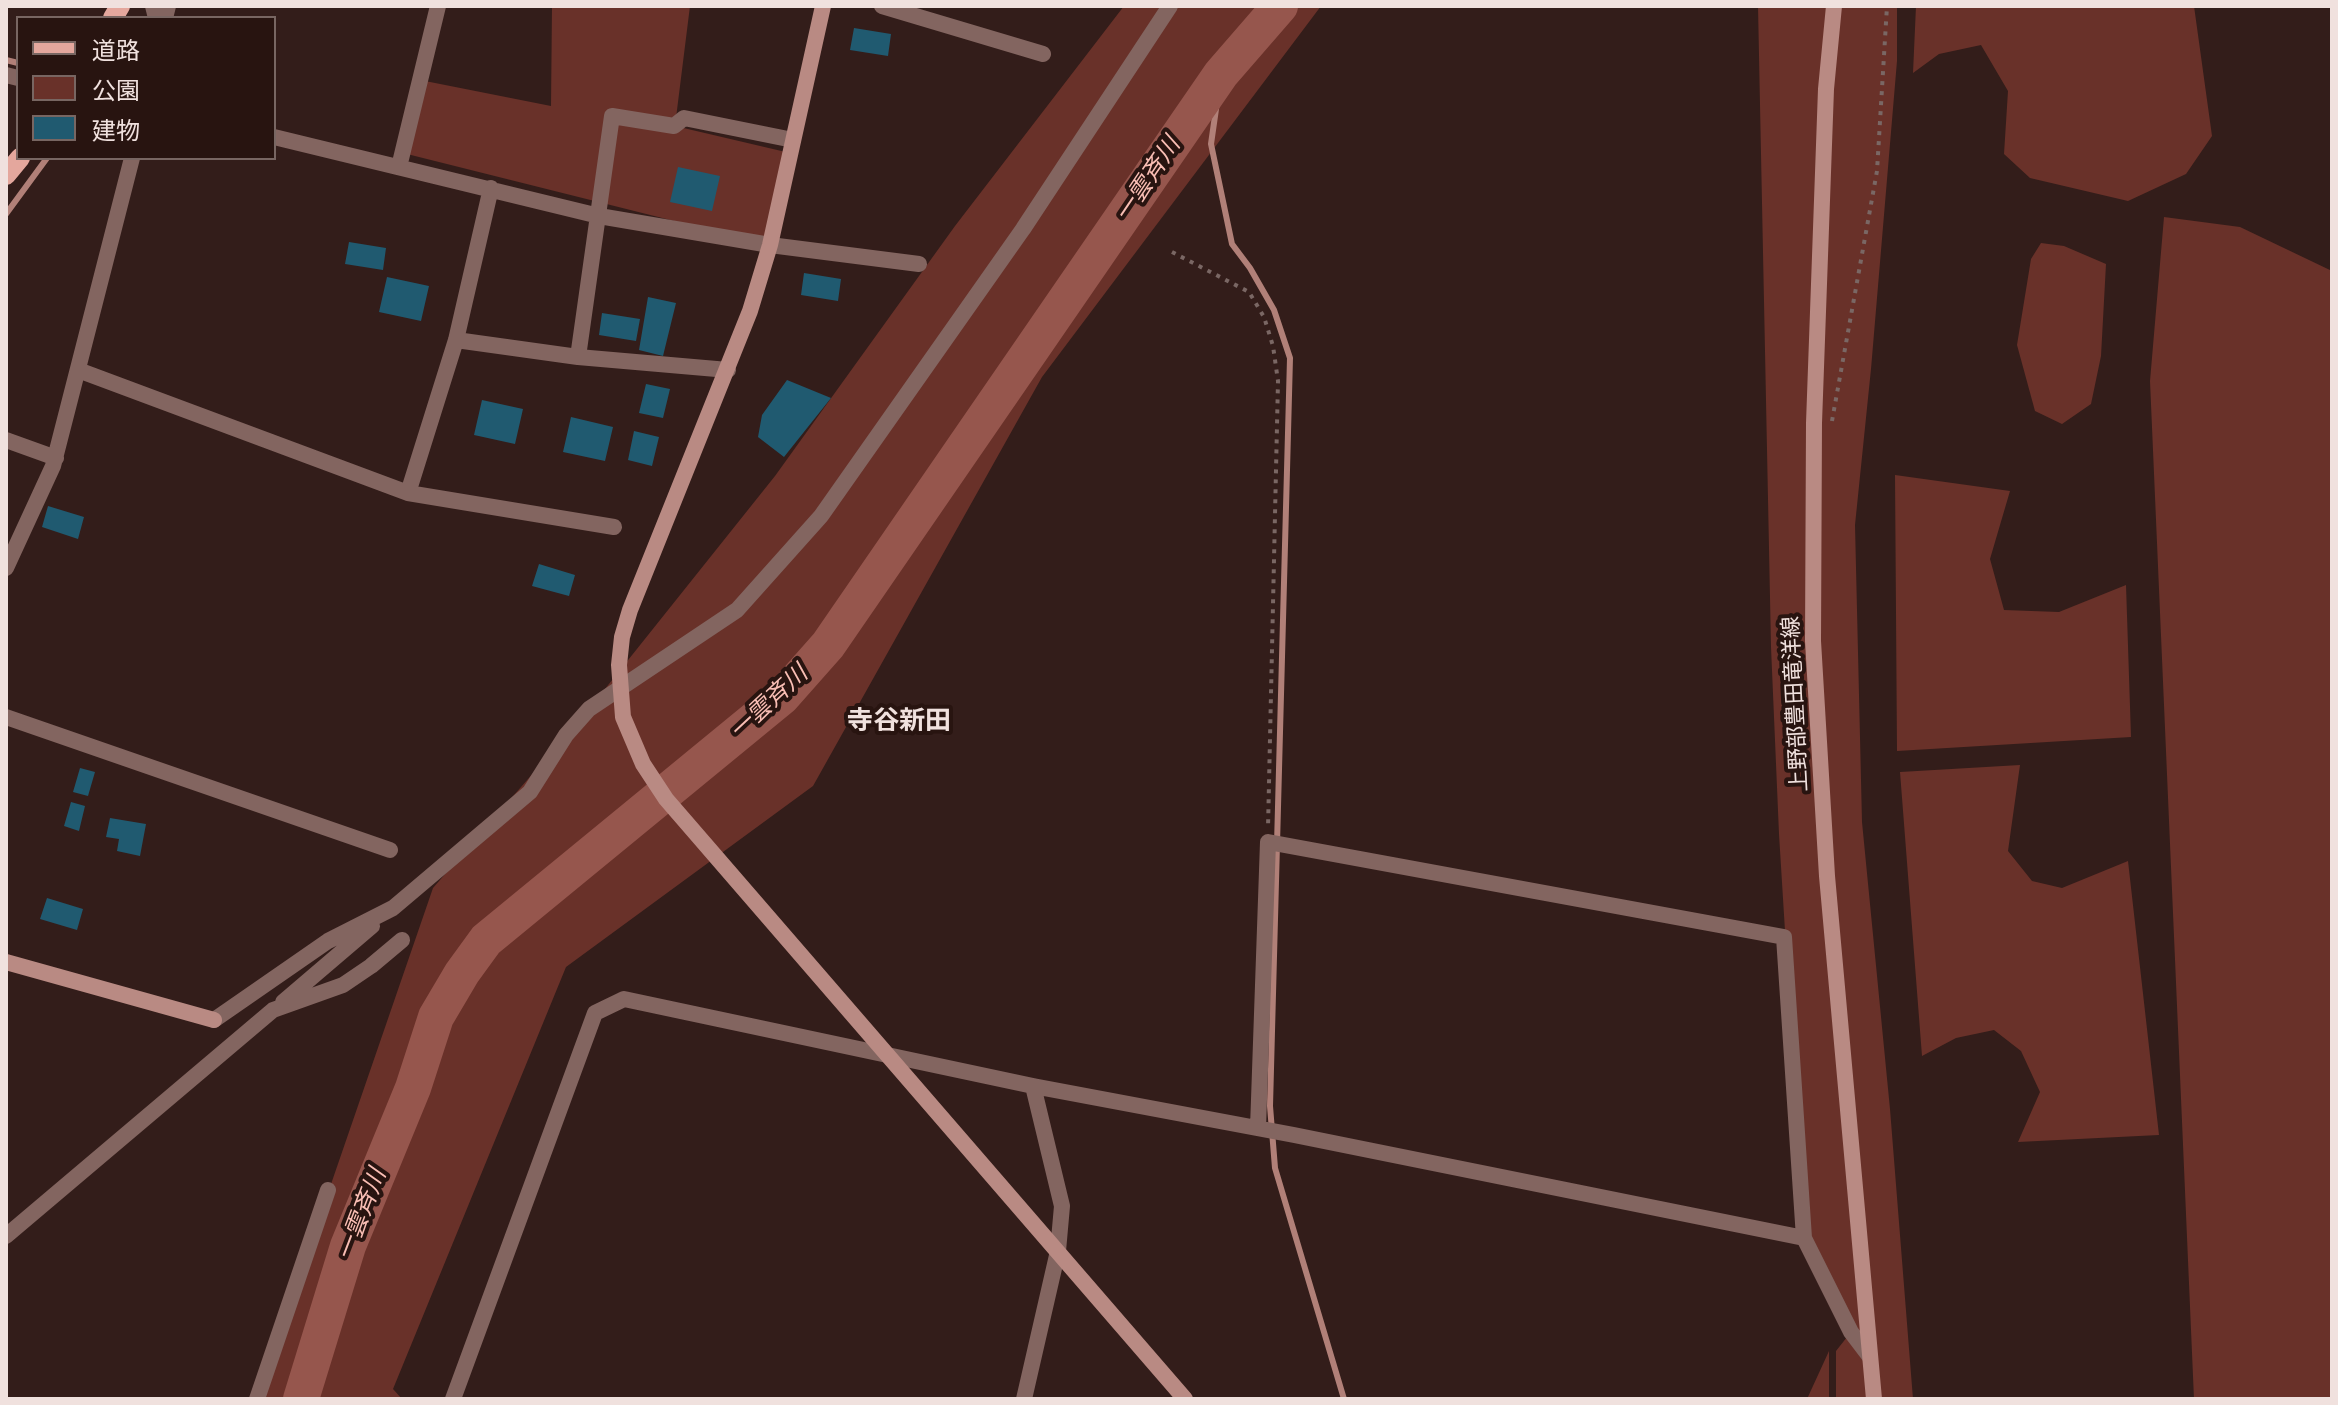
<!DOCTYPE html>
<html>
<head>
<meta charset="utf-8">
<style>
	body { margin:0 }
	#map { position:relative; width:2338px; height:1405px; overflow:hidden; background:#331d1a; font-family:Manrope,"Noto Sans JP",sans-serif }
	canvas { display:block }
	.frame { position:absolute; inset:0; border:8px solid #f0e1de; pointer-events:none }
	.legend { position:absolute; left:16px; top:16px; width:260px; height:144px; box-sizing:border-box; background:#281410; border:2px solid #786662; margin:0; padding:10px 14px; list-style:none; font-size:24px; color:#f0e1de }
	.legend li { display:flex; align-items:center; gap:16px; height:40px }
	.legend b { width:40px; border:2px solid #786662 }
</style>
</head>
<body>
<div id="map">
<canvas width="2338" height="1405"></canvas>
<div class="frame"></div>
<ul class="legend">
<li><b style="height:10px;background:#e4a79d"></b>道路</li>
<li><b style="height:22px;background:#693129"></b>公園</li>
<li><b style="height:22px;background:#205a70"></b>建物</li>
</ul>
</div>
<script>
const g = document.querySelector('canvas').getContext('2d');
g.lineJoin = 'round';
function fillPath(path, color) {
  g.fillStyle = color;
  g.fill(path, 'evenodd');
}
function poly(rows) {
  const path = new Path2D();
  for (const r of rows) {
    path.moveTo(r[0], r[1]);
    for (let i = 2; i < r.length; i += 2) path.lineTo(r[i], r[i + 1]);
  }
  return path;
}
function trace(path, color, width, dash) {
  g.strokeStyle = color;
  g.lineWidth = width;
  g.lineCap = dash ? 'butt' : 'round';
  g.setLineDash(dash || []);
  g.stroke(path);
}
function label(font, color, halo, rows, align = 'center') {
  g.font = font + ' Manrope,"Noto Sans JP",sans-serif';
  g.lineWidth = 8;
  g.setLineDash([]);
  g.textBaseline = 'middle';
  g.strokeStyle = halo;
  g.fillStyle = color;
  for (const [text, x, y, turn = 0] of rows) {
    g.save();
    g.translate(x, y);
    g.rotate((+turn || 0) * Math.PI / 180);
    g.textAlign = isNaN(turn) ? turn : align;
    if (halo) g.strokeText(text, 0, 0);
    g.fillText(text, 0, 0);
    g.restore();
  }
}
fillPath(poly([
	[552,6,690,6,675,126,790,153,770,245,403,153,420,80,551,106],
	[1124,6,1321,6,1042,377,813,786,566,967,393,1389,402,1399,257,1399,433,888,589,709,775,476,955,226],
	[1758,6,1897,6,1897,61,1871,369,1855,525,1862,822,1890,1109,1913,1399,1836,1399,1836,1351,1851,1332,1804,1238,1779,834,1771,647],
	[1916,6,2194,6,2212,136,2186,174,2128,201,2030,178,2004,154,2008,91,1981,45,1939,54,1913,73],
	[2164,217,2240,227,2332,271,2332,1399,2194,1399,2150,381],
	[2041,243,2064,246,2106,264,2101,356,2091,404,2062,424,2035,411,2017,345,2031,259],
	[1895,475,2010,491,1990,559,2004,610,2059,612,2126,585,2131,737,1897,751],
	[2020,765,2008,851,2032,881,2062,888,2128,861,2159,1135,2018,1142,2040,1092,2021,1051,1994,1030,1956,1038,1922,1056,1900,772],
	[1829,1351,1829,1399,1807,1399]
]), '#693129');
trace(poly([
	[6,60,18,63],
	[1221,74,1211,144,1232,244,1250,268,1274,310,1290,358,1270,1106,1275,1168,1344,1399],
	[6,214,47,158]
]), '#b18078', 6);
trace(poly([
	[301,1399,348,1246,413,1088,436,1017,462,973,486,940,782,697,828,645,1221,74,1280,6]
]), '#96564d', 36);
fillPath(poly([
	[854,28,891,34,888,56,850,50],
	[678,167,720,176,712,211,670,202],
	[349,242,386,248,383,270,345,264],
	[804,273,841,279,838,301,801,295],
	[387,277,429,286,421,321,379,312],
	[648,297,676,303,663,356,639,350],
	[602,313,640,319,636,341,599,335],
	[787,380,831,398,784,457,758,437,762,415],
	[646,384,670,389,663,418,639,413],
	[482,400,523,409,515,444,474,435],
	[571,417,613,427,605,461,563,452],
	[634,431,659,437,652,466,628,460],
	[48,506,84,517,78,539,42,527],
	[539,564,575,575,569,596,532,586],
	[80,768,95,772,88,796,73,792],
	[71,802,85,806,79,831,64,826],
	[110,818,146,824,140,856,117,851,119,839,106,837],
	[47,898,83,909,77,930,40,919]
]), '#205a70');
trace(poly([
	[1172,252,1249,292,1264,317,1273,346,1278,381,1268,828],
	[1832,421,1877,171,1887,6]
]), '#7a6764', 4, [4, 6]);
trace(poly([
	[153,6,156,18],
	[882,6,1043,54],
	[165,18,168,6],
	[6,75,18,78],
	[274,137,599,216,770,245,919,264],
	[399,167,438,6],
	[456,340,578,357,728,370],
	[578,357,612,116,674,126,684,118,793,140],
	[78,370,408,493,614,527],
	[6,440,56,458],
	[408,493,456,340,491,188],
	[6,568,53,466,132,158],
	[6,717,390,850],
	[283,1002,372,926],
	[214,1020,328,941,393,908,530,792,566,735,589,709,737,610,821,516,1023,229,1170,6],
	[1258,1128,1268,842,1784,937,1804,1238,1851,1332,1870,1357],
	[6,1236,273,1010,343,985,371,966,402,940],
	[257,1399,328,1190],
	[453,1399,595,1013,624,999,1033,1086,1294,1135,1804,1238],
	[1024,1399,1058,1251,1062,1206,1033,1086]
]), '#836560', 16);
trace(poly([
	[823,6,770,245,750,311,630,610,622,637,619,665,623,717,643,764,666,799,1185,1399],
	[1834,6,1826,89,1814,423,1813,641,1827,876,1874,1399],
	[6,962,214,1020]
]), '#b98a83', 16);
trace(poly([
	[113,18,120,6],
	[6,175,20,158]
]), '#e4a79d', 20);
label('22px', '#f0e1de', '#281410', [
	["上野部豊田竜洋線",1796,704,-93]
]);
label('italic 24px', '#f9beb4', '#281410', [
	["一雲斉川",1148,180,-56],
	["一雲斉川",769,703,-43],
	["一雲斉川",362,1215,-69]
]);
label('bold 26px', '#f0e1de', '#281410', [
	["寺谷新田",899,722]
]);
</script>
</body>
</html>
